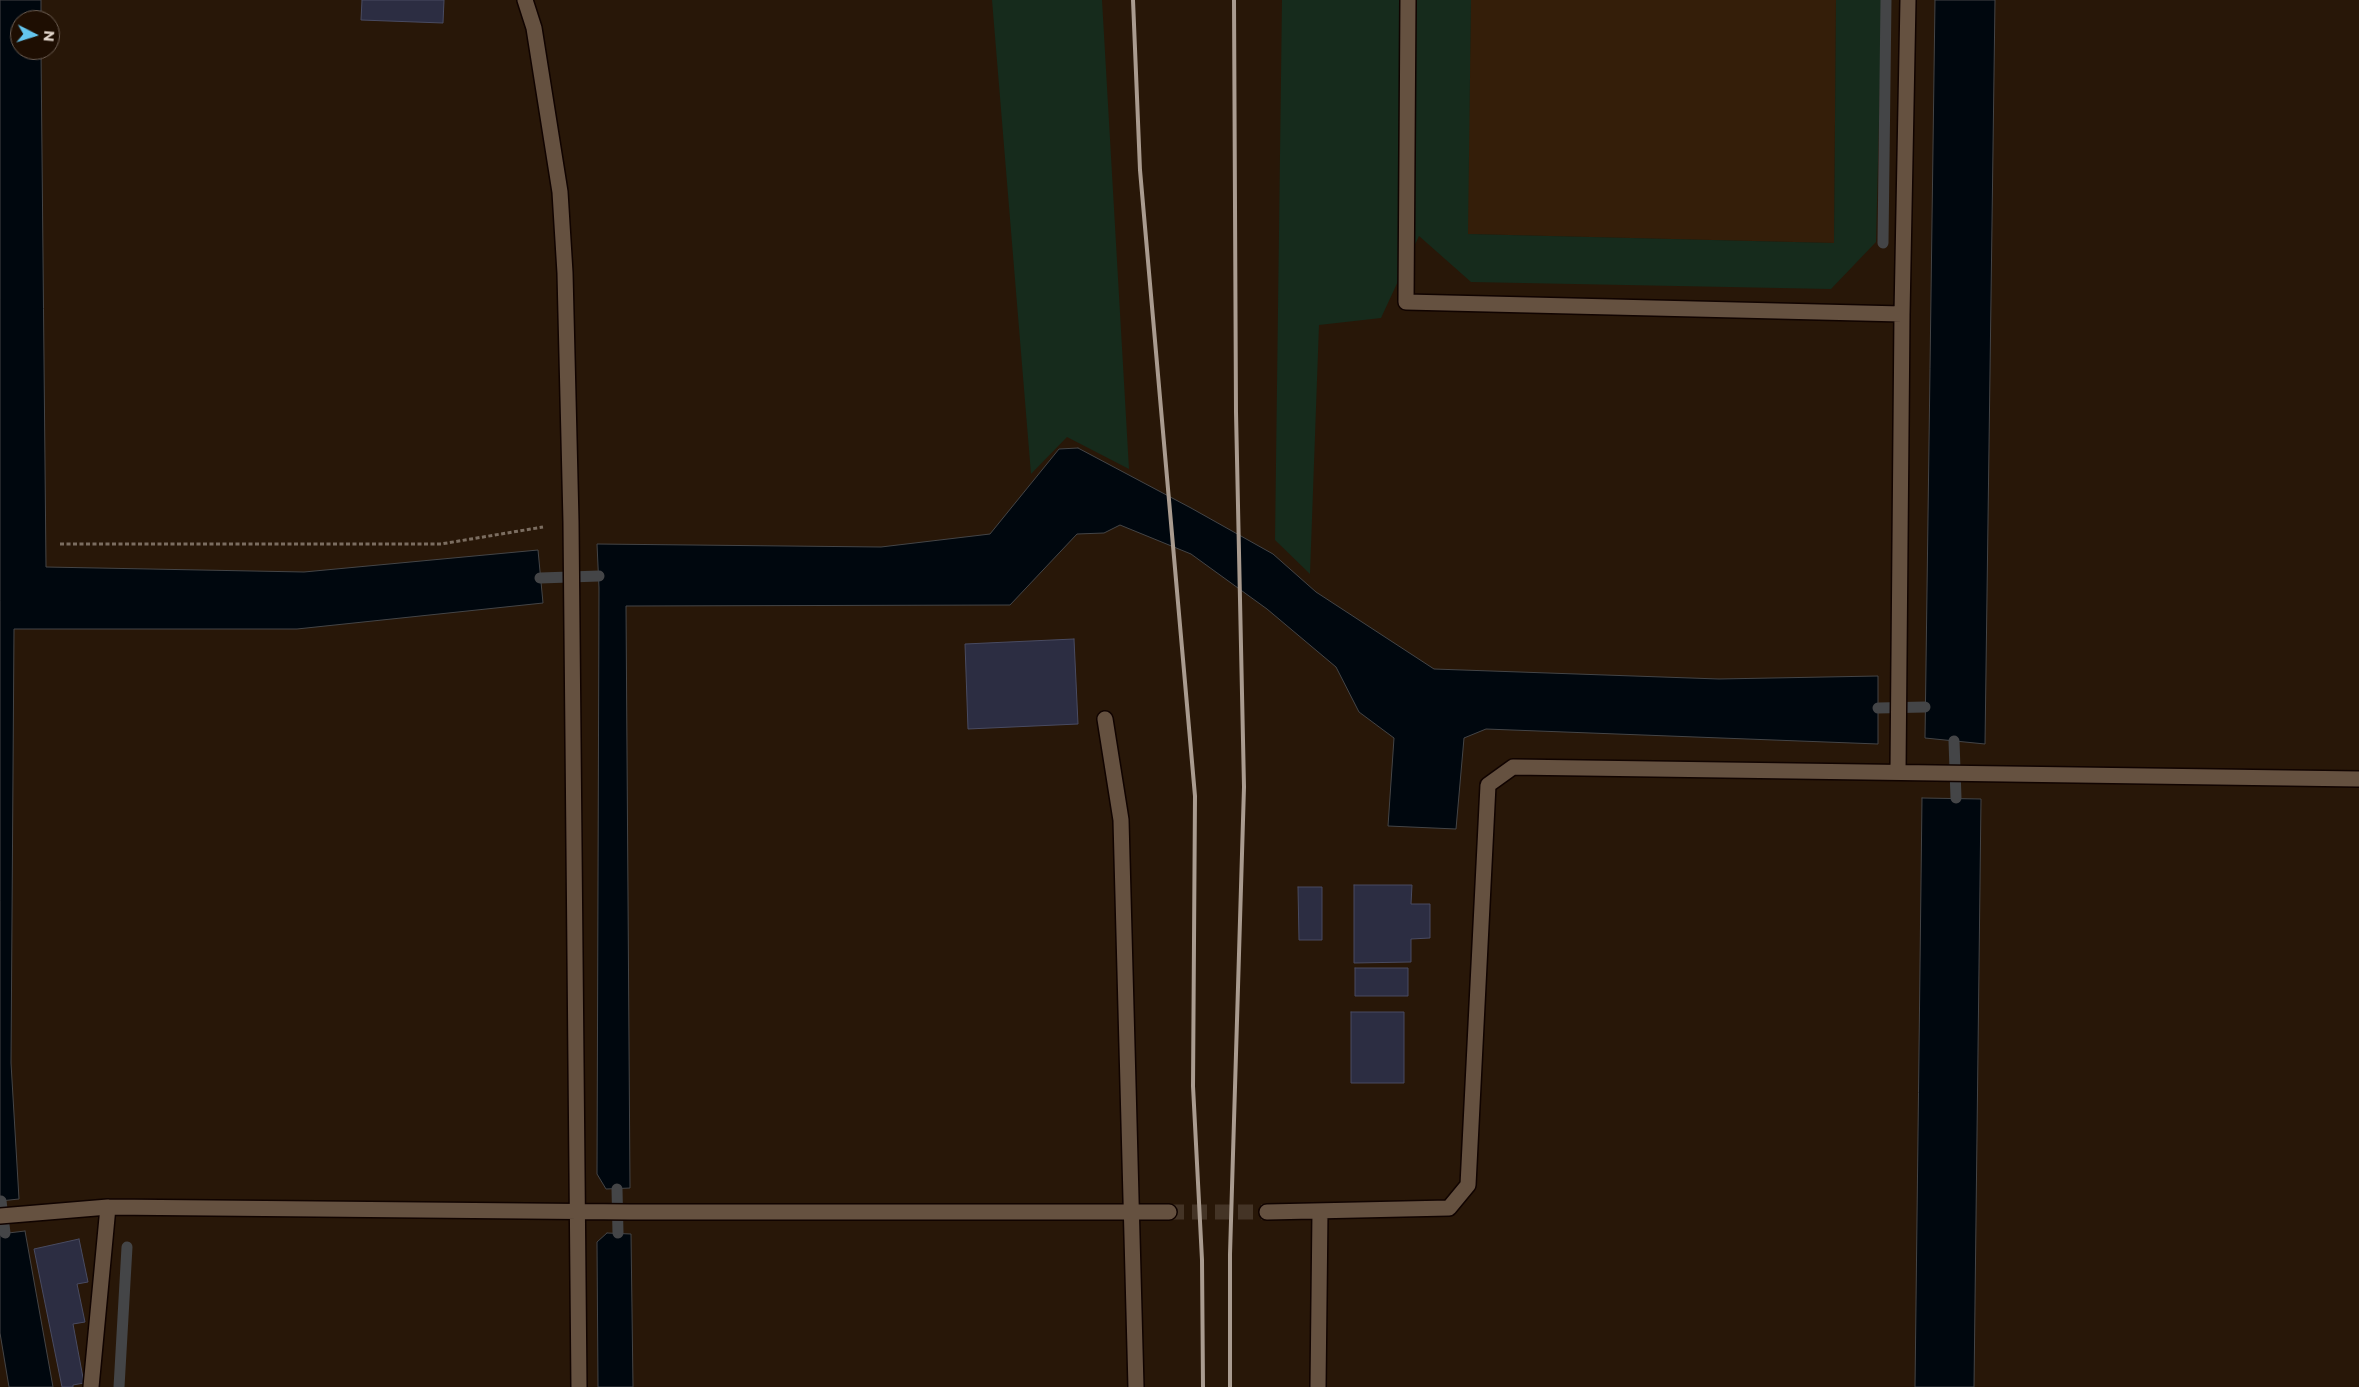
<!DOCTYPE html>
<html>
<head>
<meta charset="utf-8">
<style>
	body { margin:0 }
	#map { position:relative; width:2359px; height:1387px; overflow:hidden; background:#281708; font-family:Montserrat,sans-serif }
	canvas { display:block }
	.north { position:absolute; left:10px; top:10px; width:50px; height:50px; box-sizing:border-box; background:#1e0e02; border:1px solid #6d5e53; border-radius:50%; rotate:95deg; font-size:14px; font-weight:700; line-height:20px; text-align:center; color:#e3d7cd }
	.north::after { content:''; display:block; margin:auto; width:18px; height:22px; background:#64c5ee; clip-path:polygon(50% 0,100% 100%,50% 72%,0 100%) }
</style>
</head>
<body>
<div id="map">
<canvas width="2359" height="1387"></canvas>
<div class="north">N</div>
</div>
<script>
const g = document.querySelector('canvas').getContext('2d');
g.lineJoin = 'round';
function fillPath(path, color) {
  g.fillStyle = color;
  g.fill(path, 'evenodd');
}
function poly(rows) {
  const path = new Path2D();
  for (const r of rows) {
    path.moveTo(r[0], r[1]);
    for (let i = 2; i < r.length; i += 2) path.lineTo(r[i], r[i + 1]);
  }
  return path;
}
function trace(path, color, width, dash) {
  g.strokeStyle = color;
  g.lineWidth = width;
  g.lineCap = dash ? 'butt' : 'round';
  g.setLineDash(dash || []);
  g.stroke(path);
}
fillPath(poly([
	[1471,0,1836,0,1834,243,1467,234]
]), '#341e09');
fillPath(poly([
	[992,0,1102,0,1129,469,1067,437,1031,474],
	[1282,0,1471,0,1468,234,1834,243,1836,0,1882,0,1876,242,1831,289,1471,282,1419,236,1381,318,1319,325,1310,574,1275,540]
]), '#162b1c');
const water = poly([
	[0,0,41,0,41,20,20,20,20,50,41,50,46,567,304,572,538,550,543,603,297,629,14,629,11,1063,19,1199,0,1201,0,0],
	[1935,0,1995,0,1985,744,1925,738,1935,0],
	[1078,448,1191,508,1273,554,1316,592,1434,669,1719,679,1878,676,1878,744,1486,729,1464,738,1456,829,1388,826,1394,738,1359,712,1336,667,1267,609,1191,554,1120,525,1104,533,1077,534,1010,605,626,606,630,1188,606,1189,597,1174,599,588,597,544,881,547,990,534,1059,449,1078,448],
	[1922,798,1981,799,1974,1387,1915,1387,1922,798],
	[25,1231,53,1387,9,1387,0,1333,0,1234,25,1231],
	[607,1233,631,1234,633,1387,598,1387,597,1242,607,1233]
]);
fillPath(water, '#00070e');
trace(water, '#444547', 1);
trace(poly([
	[1883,243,1886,0],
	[540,578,599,576],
	[1878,708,1925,707],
	[1954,741,1956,798],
	[617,1189,618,1233],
	[1,1201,5,1233],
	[119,1387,127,1247]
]), '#444547', 11);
const building = poly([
	[362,0,444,0,443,23,361,20,362,0],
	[1074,639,1078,724,968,729,965,644,1074,639],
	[1354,885,1412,885,1411,904,1430,904,1430,938,1411,939,1411,962,1354,963,1354,885],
	[1298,887,1322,887,1322,940,1299,940,1298,887],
	[1355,968,1408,968,1408,996,1355,996,1355,968],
	[1351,1012,1404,1012,1404,1083,1351,1083,1351,1012],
	[79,1239,88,1282,77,1284,85,1322,73,1324,84,1383,73,1385,73,1387,62,1387,34,1249,79,1239]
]);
fillPath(building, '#2c2d42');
trace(building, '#494b61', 1);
trace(poly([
	[1169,1212,1267,1212]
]), '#443426', 15, [15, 8]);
const street = poly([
	[525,0,534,28,560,192,565,273,571,522,579,1387],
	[1408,0,1406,302,1902,314,1898,771],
	[1902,314,1908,0],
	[1105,719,1121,820,1136,1387],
	[1267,1212,1449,1208,1468,1185,1488,785,1513,767,2359,779],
	[0,1216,108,1207,630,1212,1169,1212],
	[91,1387,108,1207],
	[1318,1387,1320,1212]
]);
trace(street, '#100300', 18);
trace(poly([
	[60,544,441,544,543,527]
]), '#7b6d60', 3, [4, 2.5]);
trace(street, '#655140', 15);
trace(poly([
	[1133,0,1140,170,1195,796,1193,1086,1202,1260,1203,1387],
	[1230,1387,1230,1254,1244,787,1236,412,1234,0]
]), '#a99b8f', 4);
</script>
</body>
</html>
